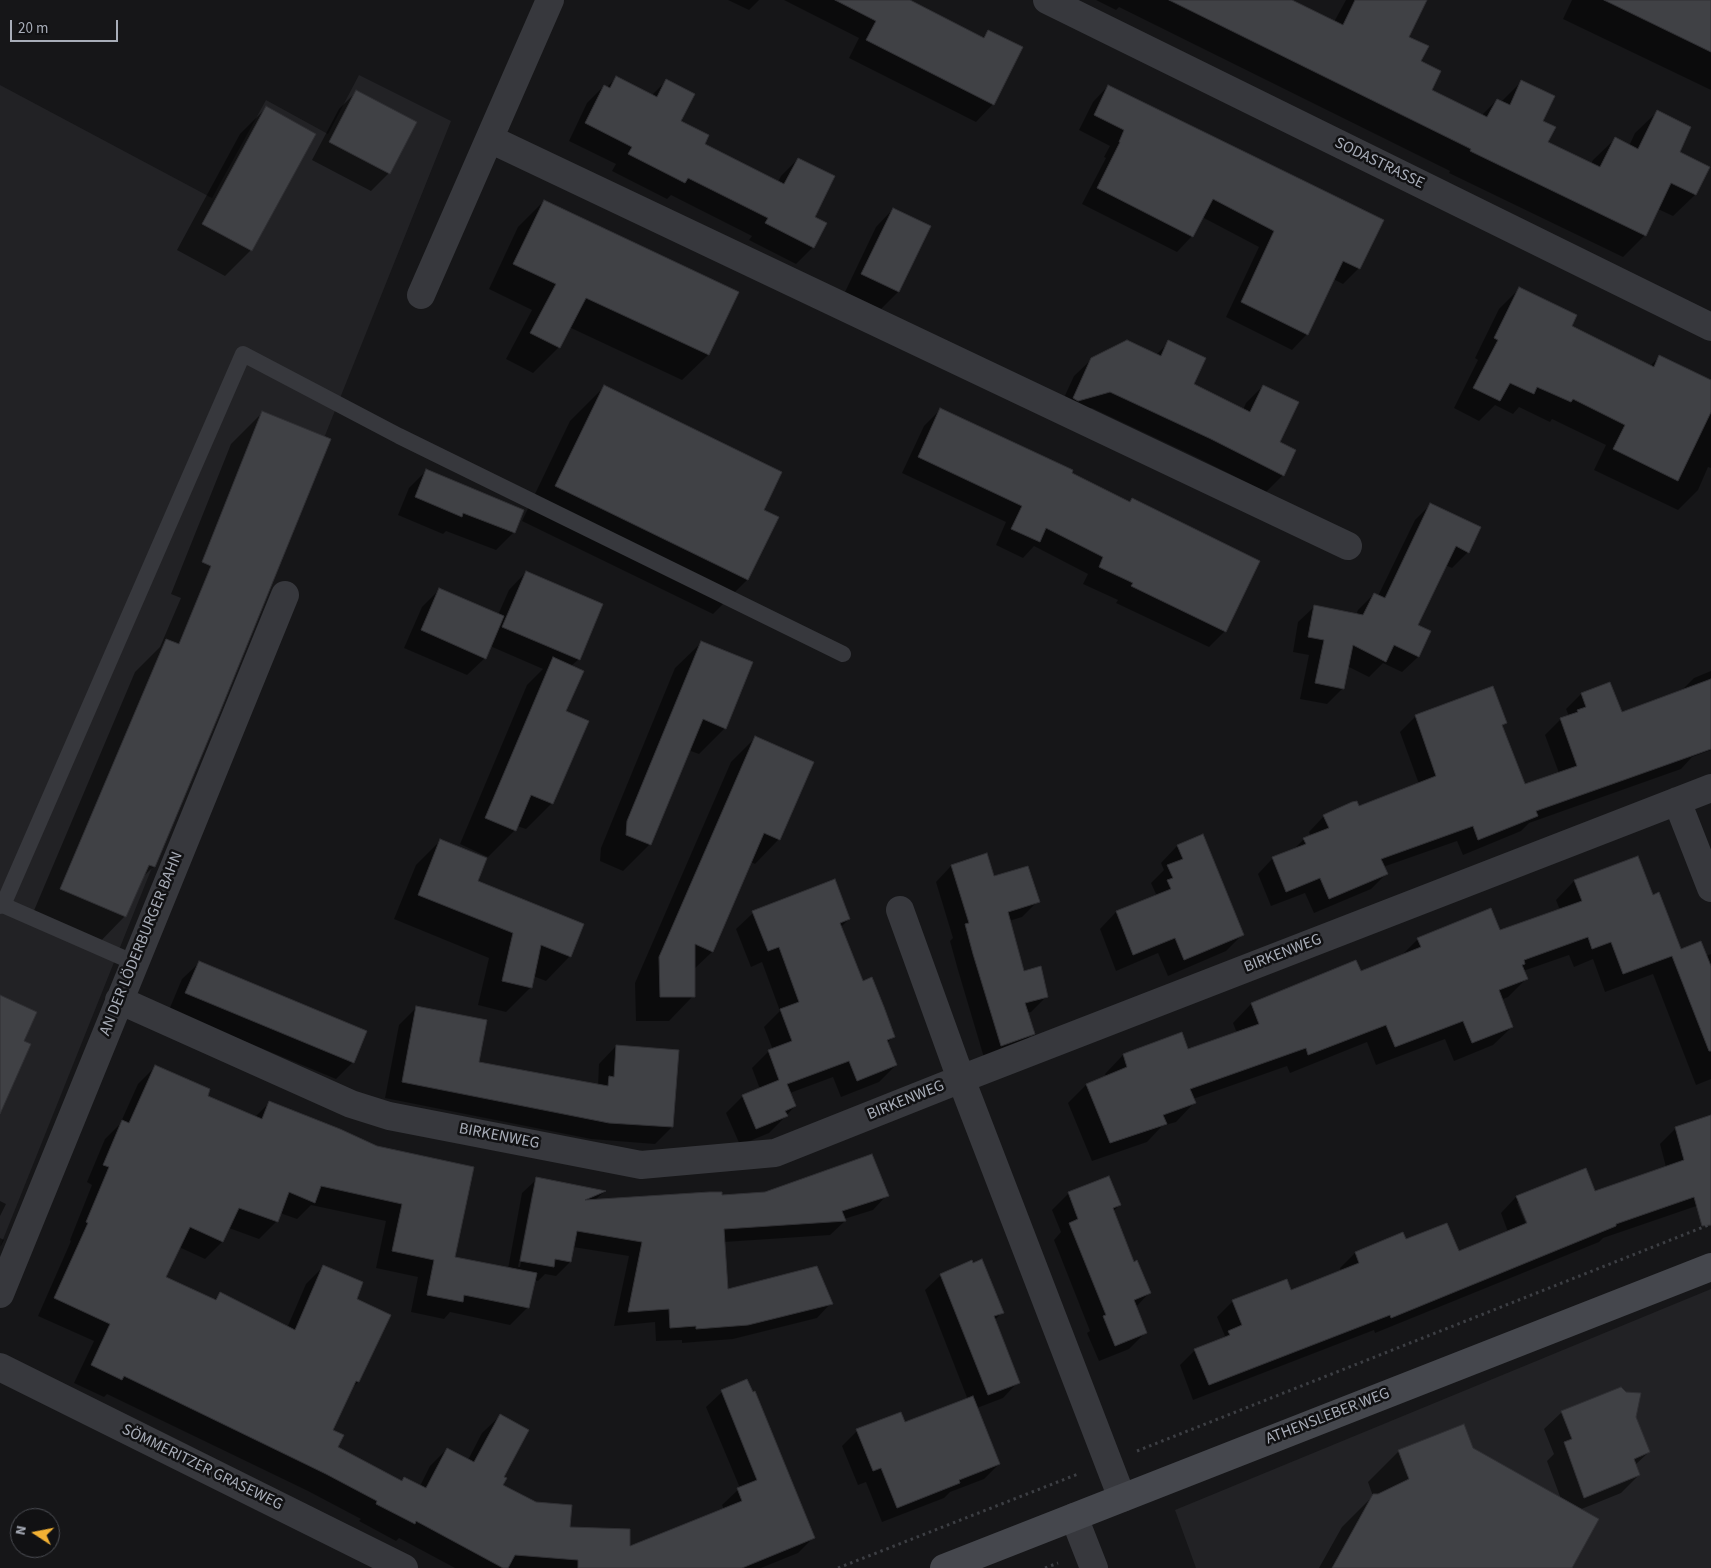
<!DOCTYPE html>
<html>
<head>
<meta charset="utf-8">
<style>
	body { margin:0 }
	#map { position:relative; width:1711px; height:1568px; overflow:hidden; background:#161618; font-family:"Source Sans 3",sans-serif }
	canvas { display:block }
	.north { position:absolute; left:10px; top:1508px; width:50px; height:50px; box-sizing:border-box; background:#111113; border:1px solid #4d4f55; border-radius:50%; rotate:281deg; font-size:14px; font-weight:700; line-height:20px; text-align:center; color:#a8adb8 }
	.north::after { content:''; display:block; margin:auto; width:18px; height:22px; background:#f2b134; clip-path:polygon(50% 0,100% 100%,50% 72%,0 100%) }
	.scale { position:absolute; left:10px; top:20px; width:108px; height:22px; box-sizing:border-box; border:2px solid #a8adb8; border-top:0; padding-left:6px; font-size:15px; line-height:18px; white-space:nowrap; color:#a8adb8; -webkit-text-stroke:4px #111113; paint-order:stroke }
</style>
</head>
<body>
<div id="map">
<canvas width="1711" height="1568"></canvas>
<div class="north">N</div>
<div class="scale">20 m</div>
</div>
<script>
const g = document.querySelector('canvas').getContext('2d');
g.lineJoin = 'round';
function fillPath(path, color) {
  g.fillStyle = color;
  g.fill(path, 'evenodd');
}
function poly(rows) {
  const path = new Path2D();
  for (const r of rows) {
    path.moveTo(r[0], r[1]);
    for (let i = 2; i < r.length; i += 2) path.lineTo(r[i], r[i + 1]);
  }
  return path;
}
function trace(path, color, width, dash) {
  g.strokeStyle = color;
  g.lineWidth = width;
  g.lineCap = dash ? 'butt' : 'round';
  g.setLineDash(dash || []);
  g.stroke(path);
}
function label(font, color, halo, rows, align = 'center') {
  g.font = font + ' "Source Sans 3",sans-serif';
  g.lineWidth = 5;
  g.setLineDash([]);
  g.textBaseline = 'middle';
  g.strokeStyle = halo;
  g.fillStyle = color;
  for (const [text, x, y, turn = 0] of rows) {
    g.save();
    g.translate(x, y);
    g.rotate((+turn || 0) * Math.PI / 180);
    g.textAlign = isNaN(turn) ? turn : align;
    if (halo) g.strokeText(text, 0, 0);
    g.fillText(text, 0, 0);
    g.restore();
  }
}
fillPath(poly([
	[359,75,451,121,0,1247,0,85,212,198,266,100,328,134],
	[1711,1289,1711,1568,1196,1568,1175,1510]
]), '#222225');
fillPath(poly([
	[728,0,759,0,749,10],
	[784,0,908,0,982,38,989,31,993,104,976,122,849,58,859,38],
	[1096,0,1289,0,1334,22,1346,0,1406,0,1407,37,1420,62,1430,91,1481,116,1497,100,1501,102,1521,82,1541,121,1546,143,1591,164,1593,160,1615,139,1629,146,1635,133,1657,112,1679,152,1708,167,1695,195,1673,216,1658,209,1645,235,1623,257,1449,173,1450,171,1119,7,1116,10],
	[1572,0,1711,0,1711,90,1563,19],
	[616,78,652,95,666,81,679,122,703,144,778,182,781,176,798,159,813,247,796,264,749,240,752,236,671,195,667,199,612,171,616,164,569,141,587,103,604,86,607,87],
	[1108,86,1359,268,1343,284,1333,279,1307,334,1292,350,1226,317,1259,247,1202,217,1192,236,1177,252,1082,204,1106,158,1104,157,1110,146,1079,130,1093,102],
	[356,92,415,123,389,173,371,191,312,160,339,109],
	[266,108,251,250,225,276,177,250,240,134],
	[544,201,738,292,708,355,682,380,569,327,559,347,533,373,506,359,532,310,489,289,518,227],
	[893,209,898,292,881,309,845,292,876,227],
	[1519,289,1570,327,1650,366,1659,357,1711,382,1711,468,1708,467,1698,490,1678,510,1594,470,1606,445,1552,419,1550,422,1519,407,1513,414,1495,405,1479,421,1454,408,1478,360,1475,358,1499,309],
	[1169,342,1192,385,1243,410,1246,403,1263,386,1278,443,1283,475,1266,492,1194,456,1092,408,1060,417,1056,415,1074,376,1092,359,1156,355],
	[604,387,762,510,778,517,747,580,713,614,522,521,570,421],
	[940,410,1129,503,1132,500,1225,631,1209,647,1116,603,1118,600,1083,584,1088,574,1034,546,1023,558,996,545,1006,522,902,473,924,426],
	[262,413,154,866,142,878,125,916,94,948,30,920,135,672,160,647,181,598,171,594,231,444],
	[427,470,514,532,496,550,446,531,443,534,398,515,409,488],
	[1431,504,1468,552,1452,568,1445,565,1416,625,1430,632,1418,657,1402,672,1383,663,1369,677,1347,666,1343,688,1327,704,1300,699,1309,655,1293,652,1298,622,1314,607,1356,615,1358,610,1374,594,1378,596,1415,520],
	[526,572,579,659,571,666,552,803,526,829,517,826,515,830,488,857,460,844,527,685,543,669,490,646,485,658,467,675,404,648,422,607,440,589,498,615,509,590],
	[702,642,725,728,699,754,688,750,650,844,623,871,600,861,601,848,675,668],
	[1711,671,1711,750,1692,757,1681,769,1529,823,1521,831,1463,855,1457,841,1383,867,1386,874,1371,889,1314,913,1305,893,1271,906,1258,874,1273,858,1293,850,1304,839,1311,837,1309,832,1324,816,1358,807,1419,784,1400,732,1416,716,1505,723,1501,727,1524,785,1559,773,1545,735,1561,719,1569,716,1566,709,1581,694,1610,684,1621,714,1680,692,1694,678],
	[755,738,779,839,755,864,751,862,712,952,693,970,693,996,669,1021,636,1021,635,983,731,762],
	[1202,836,1243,934,1226,951,1168,976,1158,953,1116,971,1100,929,1116,912,1152,898,1156,894,1151,883,1164,870,1161,863,1177,846],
	[440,841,476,882,570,956,546,981,533,976,531,987,506,1012,478,1005,489,958,394,919,416,865],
	[986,855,994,878,1038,901,1022,917,1009,921,1023,972,1047,996,1031,1012,1027,1013,1033,1033,1018,1049,985,1061,958,970,950,941,953,938,936,882,951,866],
	[1638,857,1652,896,1680,951,1706,956,1711,954,1711,1079,1696,1085,1653,974,1605,992,1593,959,1574,967,1569,955,1523,971,1526,979,1508,997,1501,1000,1512,1027,1493,1045,1454,1061,1445,1039,1376,1065,1367,1042,1290,1073,1287,1066,1193,1099,1194,1103,1176,1122,1162,1126,1147,1142,1092,1161,1068,1103,1086,1085,1106,1077,1105,1074,1123,1055,1188,1050,1237,1033,1233,1023,1251,1004,1356,961,1360,972,1400,957,1418,939,1499,931,1560,910,1556,900,1574,881],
	[753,913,849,919,841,927,862,982,893,1037,887,1043,896,1065,879,1082,841,1097,833,1077,790,1093,795,1106,786,1116,769,1133,740,1145,726,1113,743,1096,760,1089,752,1068,769,1051,773,1050,764,1027,780,1011,762,962,751,967,736,929],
	[199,963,353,1062,336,1079,169,1010,182,979],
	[417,1007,477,1063,598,1086,599,1064,616,1046,672,1127,655,1144,591,1139,385,1098,399,1025],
	[155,1067,206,1096,255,1117,269,1103,339,1130,454,1258,508,1269,522,1193,537,1179,604,1192,595,1200,721,1196,887,1195,873,1210,844,1219,845,1221,830,1235,724,1242,727,1291,831,1303,817,1318,733,1339,682,1343,682,1340,656,1341,655,1322,614,1326,629,1256,573,1247,570,1262,556,1276,545,1274,538,1281,534,1280,528,1307,510,1325,450,1312,444,1319,411,1312,418,1277,376,1268,386,1221,311,1205,297,1219,280,1213,276,1222,259,1239,229,1228,222,1242,205,1259,179,1247,165,1278,213,1301,220,1294,287,1328,306,1284,323,1267,355,1300,358,1382,352,1388,332,1431,336,1448,401,1482,404,1478,420,1486,430,1466,447,1449,468,1460,482,1433,500,1416,502,1485,569,1528,628,1547,640,1568,455,1568,399,1538,396,1541,359,1521,361,1519,308,1491,107,1394,104,1397,74,1383,94,1341,38,1316,71,1241,70,1240,92,1185,87,1182,105,1139,120,1124,138,1084],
	[532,1194,535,1194,520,1267,518,1267],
	[1711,1116,1711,1201,1603,1238,1599,1242,1375,1333,1374,1330,1193,1400,1180,1365,1195,1350,1220,1340,1225,1336,1217,1317,1233,1301,1290,1291,1341,1271,1340,1268,1355,1253,1406,1241,1458,1253,1508,1232,1501,1213,1516,1197,1585,1169,1594,1192,1666,1167,1660,1144,1676,1128],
	[1517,1203,1520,1203,1530,1228,1528,1229],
	[1109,1177,1120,1205,1113,1211,1133,1263,1149,1293,1136,1307,1145,1333,1129,1349,1099,1361,1087,1333,1090,1331,1054,1240,1061,1232,1052,1210,1068,1194],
	[0,1201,6,1204,0,1216],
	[0,1238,4,1240,0,1247],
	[941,1275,1002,1312,995,1320,1018,1382,1003,1398,977,1408,999,1464,984,1479,950,1492,944,1498,882,1522,866,1482,858,1485,842,1446,857,1431,904,1424,968,1400,925,1290],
	[722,1392,814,1537,798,1553,761,1568,663,1568,724,1509,722,1505,740,1488,706,1407],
	[1562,1412,1635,1417,1649,1452,1635,1465,1639,1475,1621,1493,1579,1510,1570,1568,1319,1568,1342,1527,1373,1496,1368,1482,1399,1451,1472,1449,1561,1499,1547,1461,1554,1454,1544,1429]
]), '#0007');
const building = poly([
	[835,0,910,0,984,38,988,30,1023,47,994,105,866,40,876,21,835,0],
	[1169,0,1292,0,1343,25,1355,0,1427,0,1409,37,1429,46,1421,61,1441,71,1432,90,1487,117,1497,99,1510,105,1521,80,1555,96,1543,121,1556,127,1548,142,1600,167,1615,137,1638,149,1657,110,1691,127,1680,152,1710,167,1696,195,1671,183,1646,236,1470,151,1471,149,1169,0],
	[1604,0,1711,0,1711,52,1604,0],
	[616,76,657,97,666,79,695,94,681,121,709,135,705,144,784,184,798,158,835,176,815,217,827,223,814,248,765,223,768,218,688,178,685,183,628,154,632,147,585,123,604,85,610,88,616,76],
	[1108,85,1384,220,1360,269,1343,261,1308,335,1241,302,1274,231,1213,199,1193,237,1097,188,1120,142,1119,142,1124,130,1094,115,1108,85],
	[356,90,417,122,390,174,329,142,356,90],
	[266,106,316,134,252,251,202,224,266,106],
	[544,200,739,292,709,355,586,298,560,348,530,333,556,284,513,264,544,200],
	[893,208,931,226,899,292,861,274,893,208],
	[1519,287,1577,315,1572,326,1654,367,1659,355,1711,380,1711,412,1678,481,1613,449,1625,425,1573,399,1571,402,1537,387,1534,394,1510,383,1500,401,1473,388,1498,340,1494,338,1519,287],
	[1127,340,1161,356,1168,340,1206,358,1194,384,1250,412,1263,385,1299,402,1280,442,1296,450,1284,476,1211,439,1110,392,1078,401,1073,398,1091,358,1127,340],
	[604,385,782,472,764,510,779,517,748,580,555,486,604,385],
	[940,408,1073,470,1072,473,1130,502,1132,498,1260,561,1226,632,1131,586,1133,583,1099,567,1103,557,1046,528,1040,542,1011,529,1022,506,918,457,940,408],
	[262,411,331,439,219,714,155,867,149,865,126,917,60,889,166,639,179,644,211,566,202,562,262,411],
	[426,469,524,510,515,533,463,513,462,517,415,497,426,469],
	[1430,503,1481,527,1469,553,1456,546,1418,625,1431,631,1419,657,1394,645,1386,662,1353,645,1344,689,1315,683,1324,640,1308,637,1314,605,1363,615,1374,593,1385,598,1430,503],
	[526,571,603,604,580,660,502,627,526,571],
	[439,588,504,616,486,659,421,630,439,588],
	[701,641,753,662,726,729,703,719,651,845,626,835,627,821,701,641],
	[553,657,584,671,566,711,589,721,553,804,531,795,516,831,485,818,553,657],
	[1711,679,1711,749,1536,811,1538,816,1478,840,1473,826,1381,859,1388,874,1329,899,1320,878,1286,892,1272,857,1306,844,1303,838,1329,828,1323,815,1352,802,1357,801,1359,806,1436,776,1415,715,1493,686,1507,723,1502,725,1525,784,1577,766,1560,718,1578,712,1577,710,1586,707,1581,693,1610,682,1622,712,1711,679],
	[755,736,814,762,780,840,764,833,713,952,695,944,695,997,660,997,659,957,755,736],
	[1203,834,1244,935,1184,960,1175,938,1133,955,1116,911,1171,889,1167,880,1173,878,1167,865,1183,859,1177,845,1203,834],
	[440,839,487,858,478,881,584,924,571,957,541,945,532,988,502,981,513,933,418,895,440,839],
	[987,853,994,876,1028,866,1040,902,1008,912,1024,971,1041,966,1048,997,1025,1003,1035,1034,1001,1046,973,954,965,924,969,923,951,865,987,853],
	[1638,856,1653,895,1659,892,1681,949,1701,941,1711,966,1711,1051,1709,1051,1672,956,1623,974,1611,942,1592,949,1588,937,1524,960,1525,964,1522,965,1528,979,1499,990,1513,1027,1472,1043,1463,1021,1395,1047,1386,1025,1308,1055,1306,1048,1190,1089,1196,1103,1163,1115,1167,1124,1110,1143,1086,1084,1127,1067,1123,1054,1182,1032,1188,1049,1259,1024,1251,1003,1356,960,1361,971,1421,947,1417,938,1491,908,1500,930,1582,901,1574,880,1638,856],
	[835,879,850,919,840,923,863,981,872,977,884,1007,895,1037,887,1040,897,1065,857,1081,849,1061,787,1084,796,1106,785,1111,788,1116,756,1129,742,1095,779,1080,768,1050,792,1041,780,1009,799,1002,779,947,768,951,752,911,835,879],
	[199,961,367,1031,354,1063,185,993,199,961],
	[0,995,37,1012,24,1041,31,1044,0,1114,0,995],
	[416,1006,487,1020,479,1062,608,1086,609,1076,614,1077,616,1045,679,1050,673,1127,609,1123,402,1082,416,1006],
	[155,1065,210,1089,208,1096,262,1119,269,1101,340,1129,377,1146,474,1167,455,1257,537,1273,529,1308,464,1295,463,1302,427,1295,434,1260,392,1251,402,1204,321,1186,315,1203,289,1192,278,1222,239,1208,223,1242,190,1227,166,1277,216,1300,220,1292,295,1330,323,1265,363,1282,357,1299,391,1315,359,1382,356,1381,333,1430,344,1435,338,1447,402,1481,404,1477,426,1488,447,1448,474,1462,500,1414,529,1430,504,1477,507,1478,503,1485,536,1502,572,1505,570,1527,630,1529,630,1546,742,1501,737,1488,757,1480,721,1390,747,1379,753,1392,755,1391,815,1538,742,1568,578,1568,578,1560,515,1555,508,1568,503,1568,416,1521,415,1524,376,1504,377,1501,326,1474,124,1376,122,1380,91,1365,110,1324,54,1298,88,1223,86,1222,109,1167,103,1165,122,1120,129,1123,155,1065],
	[1711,1115,1711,1225,1702,1226,1694,1197,1616,1224,1616,1226,1391,1318,1390,1315,1209,1385,1194,1349,1230,1335,1228,1331,1242,1325,1232,1300,1287,1279,1291,1290,1359,1263,1355,1252,1403,1232,1406,1239,1447,1223,1459,1251,1527,1223,1516,1196,1586,1168,1595,1191,1684,1160,1675,1127,1711,1115],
	[872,1154,889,1196,842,1211,846,1221,724,1229,728,1289,817,1266,833,1304,748,1325,696,1329,696,1326,670,1328,669,1309,628,1312,642,1242,577,1231,571,1262,555,1259,554,1267,520,1261,536,1177,606,1191,585,1200,709,1192,722,1192,722,1195,765,1192,872,1154],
	[1109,1176,1121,1205,1113,1208,1134,1262,1137,1260,1151,1293,1134,1300,1147,1333,1115,1346,1103,1316,1106,1315,1069,1223,1078,1219,1068,1192,1109,1176],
	[982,1259,1004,1313,994,1316,1020,1383,988,1395,940,1274,972,1260,973,1263,982,1259],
	[1621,1387,1626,1392,1641,1393,1636,1417,1650,1452,1634,1459,1640,1475,1584,1498,1564,1442,1572,1439,1561,1411,1621,1387],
	[973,1396,1000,1464,959,1480,960,1483,897,1508,881,1468,873,1471,856,1429,901,1412,905,1422,973,1396],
	[1464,1424,1473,1448,1599,1519,1572,1568,1332,1568,1373,1494,1378,1494,1409,1479,1398,1450,1464,1424]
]);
fillPath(building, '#404145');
trace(building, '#303034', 1);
trace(poly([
	[1137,1451,1711,1224],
	[838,1568,1078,1474],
	[1045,1568,1058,1563]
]), '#3d3f44', 3, [2.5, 4]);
trace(poly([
	[3,905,243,354,399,436,843,654],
	[0,906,3,905,135,963]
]), '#37383d', 16);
trace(poly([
	[1047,0,1711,327],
	[490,139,1348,546],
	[421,295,550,0],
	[1677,801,1711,888],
	[900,910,961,1079,1122,1498],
	[119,1000,351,1104,389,1116,641,1165,775,1153,961,1079,1711,788],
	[0,1294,285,595],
	[0,1367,404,1568],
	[1074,1517,1094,1568]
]), '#37383d', 28);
trace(poly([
	[944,1568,1711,1267]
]), '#45474d', 28);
label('16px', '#a8adb8', '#111113', [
	["SODASTRASSE",1379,164,26],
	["AN DER LÖDERBURGER BAHN",142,944,-68],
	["BIRKENWEG",1283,954,-21],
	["BIRKENWEG",906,1101,-22],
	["BIRKENWEG",499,1137,11],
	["ATHENSLEBER WEG",1328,1417,-21],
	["SÖMMERITZER GRASEWEG",202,1468,26]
]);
</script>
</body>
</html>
